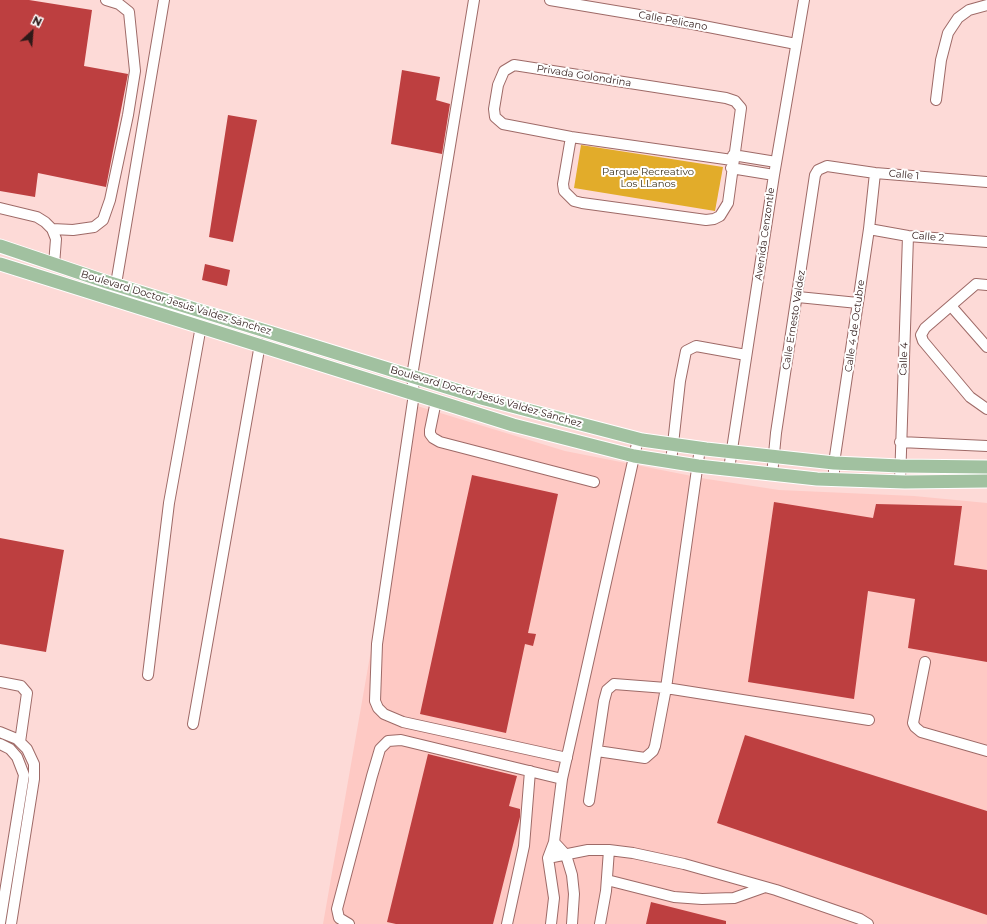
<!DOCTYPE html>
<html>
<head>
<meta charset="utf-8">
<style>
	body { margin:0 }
	#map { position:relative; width:987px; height:924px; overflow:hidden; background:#fddad7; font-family:Montserrat,sans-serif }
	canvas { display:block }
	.north { position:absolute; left:12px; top:12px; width:40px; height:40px; -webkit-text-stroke:3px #fff; paint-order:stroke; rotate:26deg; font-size:11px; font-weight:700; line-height:16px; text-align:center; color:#2e1918 }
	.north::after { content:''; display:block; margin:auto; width:14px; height:18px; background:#2e1918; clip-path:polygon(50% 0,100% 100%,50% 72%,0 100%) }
</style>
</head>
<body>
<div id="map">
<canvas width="987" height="924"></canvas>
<div class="north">N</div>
</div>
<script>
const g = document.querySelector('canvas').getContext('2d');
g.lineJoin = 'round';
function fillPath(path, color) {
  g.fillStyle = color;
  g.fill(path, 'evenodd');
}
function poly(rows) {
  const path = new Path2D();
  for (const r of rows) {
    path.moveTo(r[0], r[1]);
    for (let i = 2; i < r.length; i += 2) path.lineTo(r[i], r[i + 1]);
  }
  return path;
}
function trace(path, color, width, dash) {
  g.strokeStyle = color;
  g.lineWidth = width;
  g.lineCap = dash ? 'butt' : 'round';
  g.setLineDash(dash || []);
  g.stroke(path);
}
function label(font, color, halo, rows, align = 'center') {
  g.font = font + ' Montserrat,sans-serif';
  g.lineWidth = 4;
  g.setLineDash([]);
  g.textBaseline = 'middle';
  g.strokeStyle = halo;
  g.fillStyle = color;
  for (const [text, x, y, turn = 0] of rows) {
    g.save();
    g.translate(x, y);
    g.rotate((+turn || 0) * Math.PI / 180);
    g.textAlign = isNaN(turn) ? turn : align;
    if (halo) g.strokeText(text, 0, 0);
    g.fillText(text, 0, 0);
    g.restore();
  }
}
fillPath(poly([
	[414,405,565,451,707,479,779,490,914,496,987,503,987,924,323,924]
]), '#fec9c4');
fillPath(poly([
	[581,145,723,167,715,211,574,188]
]), '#e2ac2a');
fillPath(poly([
	[0,0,29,0,92,10,84,66,128,74,106,187,38,173,35,197,0,191],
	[402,70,440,77,436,100,450,104,442,154,391,144],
	[228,115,257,120,233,242,209,237],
	[205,264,230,270,227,286,202,280],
	[472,475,558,494,528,633,536,634,533,646,525,644,506,733,420,714],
	[774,502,873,518,876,504,962,506,954,565,987,570,987,662,908,648,915,599,868,591,854,699,748,682],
	[0,538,64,550,46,652,0,644],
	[745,735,987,811,987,915,717,823],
	[428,754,517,776,509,806,520,809,520,817,493,924,396,924,387,922],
	[651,902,726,921,726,924,646,924]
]), '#bd3f40');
const minor = poly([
	[474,0,412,376,414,394,377,644,375,701,378,708,384,714,403,722,567,758],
	[550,0,693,24,796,44],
	[936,100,941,60,948,33,958,18,969,10,987,5],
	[571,137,563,184,564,191,574,201,582,203,706,220,714,219,720,216,728,203,741,108,735,101,726,98,514,65,504,71,498,85,494,109,495,117,503,124,571,137,732,160],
	[733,155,776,162],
	[731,168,774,175],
	[0,208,37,217,45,222,52,229,56,239,54,265],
	[52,229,73,230,94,227,103,220,110,200,128,115,135,71,129,12,119,4,106,0],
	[869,229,908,236,987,242],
	[116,284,164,0],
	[987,285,976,284,925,328,921,335,923,341,970,397,987,409],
	[798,297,858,303],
	[951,306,987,347],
	[436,401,430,430,430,434,433,438,440,442,594,482],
	[900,442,987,446],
	[671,462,680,381,686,351,696,346,746,355],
	[729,469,774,175,804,0],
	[772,475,776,433,815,175,818,170,827,166,875,173,987,182],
	[834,480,834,463,869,229,875,173],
	[900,482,908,236],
	[925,662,913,723,915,727,921,732,987,751],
	[148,675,169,503,201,326],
	[0,682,21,686,27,693,20,742],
	[193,724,260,344],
	[0,732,17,739,27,749,34,764,34,779,11,924],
	[0,744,10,749,17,757,24,775,0,923],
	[597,751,645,758,653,751,655,746,666,688,700,448],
	[589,801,604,701,607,690,614,684,666,688,869,720],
	[554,842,562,779,638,439],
	[548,858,588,850,609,850,633,853,684,864,776,890,860,919,868,924],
	[607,880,674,897,702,899,734,898,765,887],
	[349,924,339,918,337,909,372,776,380,749,388,741,401,740,562,779],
	[507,924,524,846,530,771],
	[551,924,554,898,548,858,554,842,566,855,572,875,574,894,572,924],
	[600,924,606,891,609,850]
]);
const major = poly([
	[0,246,107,282,485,399,642,440,706,449,834,463,900,466,987,467],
	[0,264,513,425,634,456,698,466,817,479,905,482,987,481]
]);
trace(minor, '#9e6a67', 12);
trace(major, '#fff', 15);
trace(minor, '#fff', 10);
trace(major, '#a1c1a0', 13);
label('10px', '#2e1918', '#fff', [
	["Calle Pelicano",673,21,10],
	["Privada Golondrina",584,76,9],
	["Calle 1",904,175,5],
	["Avenida Cenzontle",765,234,-82],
	["Calle 2",928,237,5],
	["Boulevard Doctor Jesús Valdez Sánchez",176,303,17],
	["Calle Ernesto Valdez",794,320,-81],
	["Calle 4 de Octubre",855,326,-82],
	["Calle 4",904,359,-88],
	["Boulevard Doctor Jesús Valdez Sánchez",486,397,16]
]);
label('10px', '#392f19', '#fff', [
	["Parque Recreativo",648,172],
	["Los LLanos",648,184]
]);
</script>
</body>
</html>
